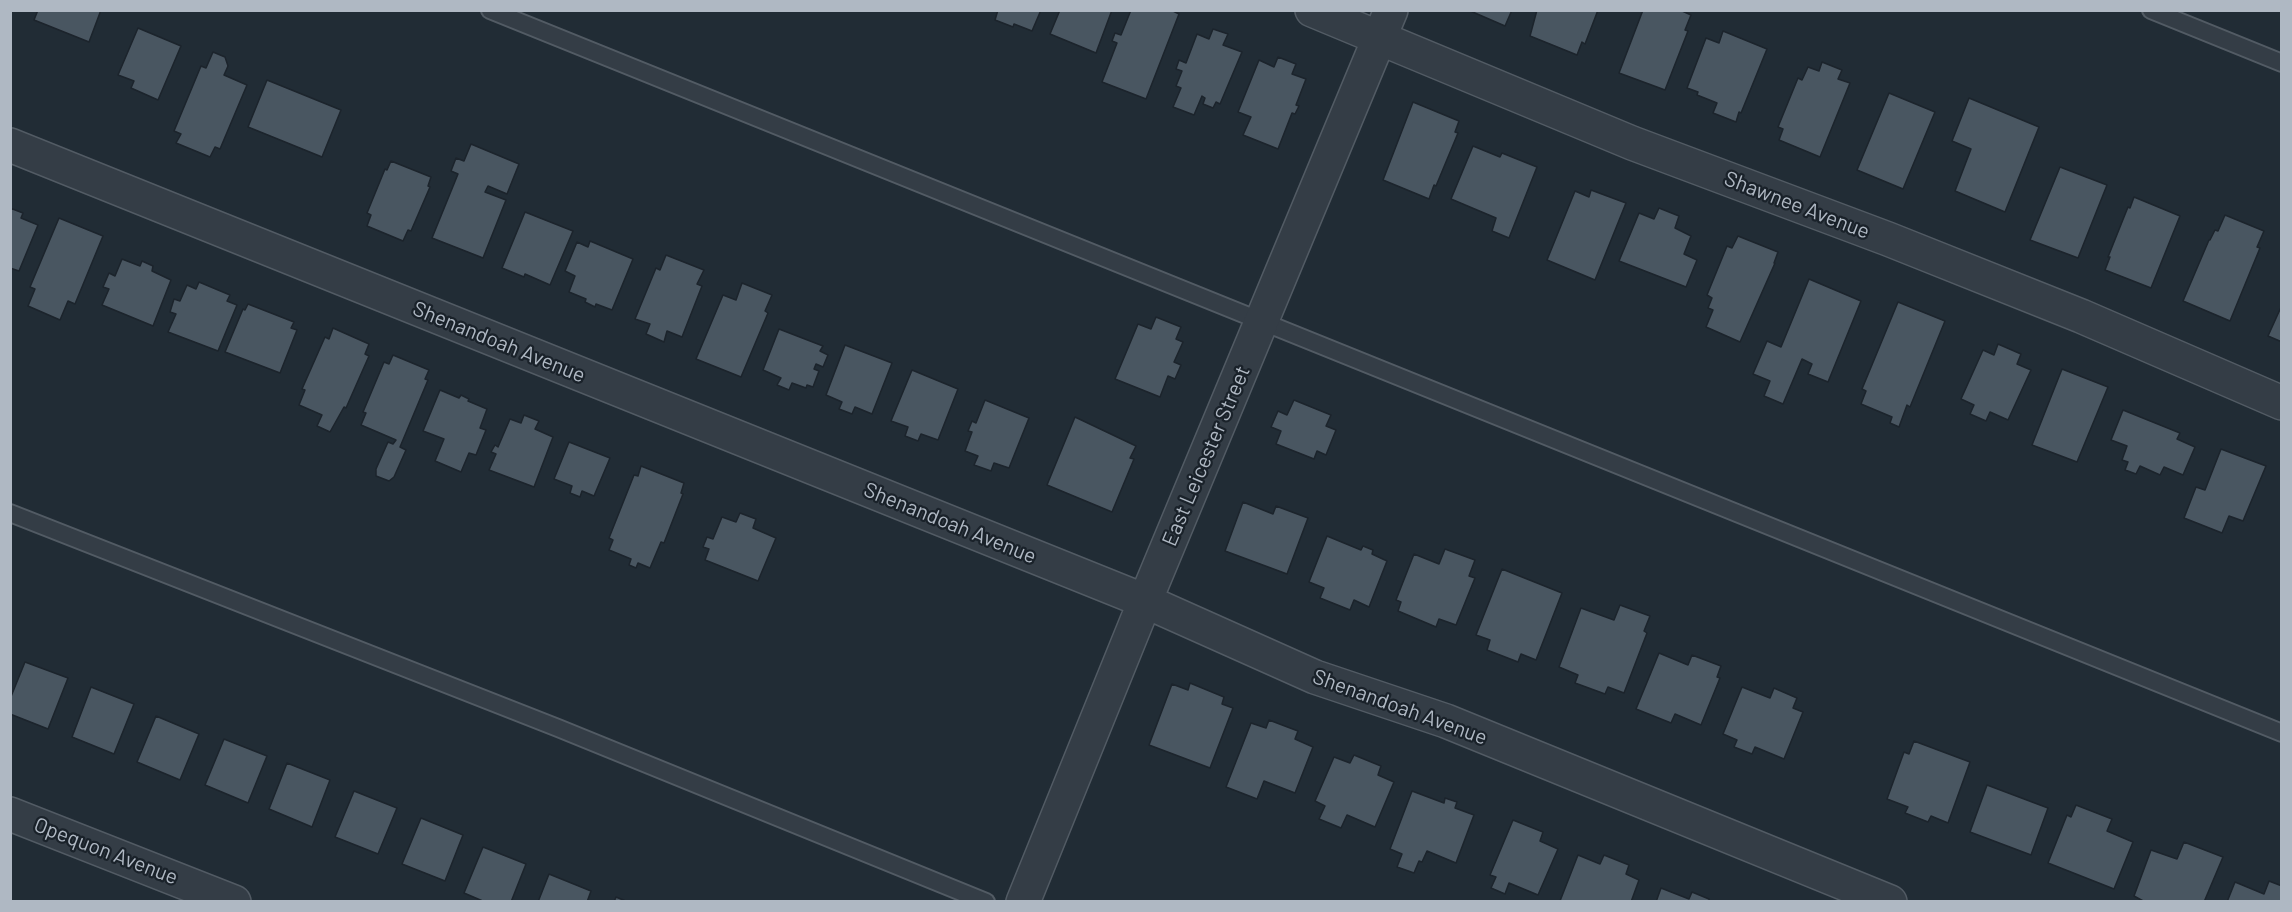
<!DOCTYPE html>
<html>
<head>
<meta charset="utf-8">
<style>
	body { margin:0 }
	#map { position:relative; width:2292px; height:912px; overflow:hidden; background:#212c35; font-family:Barlow,sans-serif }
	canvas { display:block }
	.frame { position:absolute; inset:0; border:12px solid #afb8c3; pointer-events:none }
</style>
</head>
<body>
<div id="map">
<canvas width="2292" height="912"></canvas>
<div class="frame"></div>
</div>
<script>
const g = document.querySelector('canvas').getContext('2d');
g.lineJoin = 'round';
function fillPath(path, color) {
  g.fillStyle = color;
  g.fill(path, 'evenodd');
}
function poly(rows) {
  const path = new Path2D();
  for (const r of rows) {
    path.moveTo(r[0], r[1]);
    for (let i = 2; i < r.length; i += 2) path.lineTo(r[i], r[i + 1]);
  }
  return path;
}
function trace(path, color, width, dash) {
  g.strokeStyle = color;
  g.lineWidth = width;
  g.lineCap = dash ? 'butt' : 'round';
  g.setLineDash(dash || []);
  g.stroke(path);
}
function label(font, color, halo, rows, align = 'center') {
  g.font = font + ' Barlow,sans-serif';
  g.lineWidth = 4.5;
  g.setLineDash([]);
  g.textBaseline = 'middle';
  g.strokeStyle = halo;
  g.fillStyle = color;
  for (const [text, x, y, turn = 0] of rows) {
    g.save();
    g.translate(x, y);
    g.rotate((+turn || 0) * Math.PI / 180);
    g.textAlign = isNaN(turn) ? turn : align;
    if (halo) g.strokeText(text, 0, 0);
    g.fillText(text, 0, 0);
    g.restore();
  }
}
const building = poly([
	[38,10,101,10,89,42,34,20,38,10],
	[998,10,1041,10,1032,31,1014,24,1013,27,995,20,998,10],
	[1060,10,1112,10,1096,53,1050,34,1060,10],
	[1131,10,1171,10,1179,14,1146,99,1102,82,1117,43,1112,41,1115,33,1121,35,1131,10],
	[1468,10,1512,10,1505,26,1468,10],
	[1537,10,1598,10,1585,44,1582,42,1577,55,1530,36,1537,10],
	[1643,10,1680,10,1691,15,1685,30,1688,31,1665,90,1619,73,1643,10],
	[138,28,181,46,158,100,131,88,134,81,118,75,138,28],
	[1213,29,1228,34,1223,45,1242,52,1220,104,1216,102,1213,108,1203,104,1205,98,1202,96,1194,115,1173,107,1181,88,1176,86,1182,71,1176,69,1179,60,1186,63,1197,34,1209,39,1213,29],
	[1723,31,1767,49,1741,113,1739,112,1736,122,1713,113,1717,103,1697,95,1698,92,1687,88,1706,38,1719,43,1723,31],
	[213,52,225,57,228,66,224,75,247,85,220,149,215,147,210,157,176,143,181,134,174,131,201,66,206,68,213,52],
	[1278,57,1296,64,1292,74,1306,79,1296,105,1299,106,1295,114,1292,113,1278,149,1243,135,1251,117,1238,112,1259,60,1274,67,1278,57],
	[1822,62,1842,70,1838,79,1850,83,1820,157,1779,140,1783,129,1778,127,1798,78,1802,80,1808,67,1819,71,1822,62],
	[267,80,341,110,322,157,248,127,267,80],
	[1889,93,1935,112,1903,189,1857,170,1889,93],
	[1969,98,2039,127,2005,212,1955,191,1971,149,1952,141,1969,98],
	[1413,102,1459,121,1455,132,1458,133,1436,186,1434,185,1429,199,1383,180,1413,102],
	[471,144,519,164,507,194,488,186,485,192,506,200,483,258,432,238,458,174,451,171,456,158,464,161,471,144],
	[1473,146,1500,157,1502,153,1537,167,1509,238,1492,231,1496,218,1451,199,1473,146],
	[391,161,431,177,428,186,430,187,411,231,408,230,403,241,367,226,371,215,367,213,385,169,387,170,391,161],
	[2060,167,2107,185,2078,258,2030,240,2060,167],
	[1591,190,1626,203,1595,280,1547,260,1575,191,1589,197,1591,190],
	[2134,197,2180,216,2151,288,2105,270,2110,257,2108,257,2128,207,2130,208,2134,197],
	[10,208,23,213,21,218,38,225,19,271,10,268,10,208],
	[1659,208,1679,216,1675,228,1691,236,1684,254,1697,260,1686,287,1619,261,1639,213,1654,219,1659,208],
	[525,212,573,231,550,285,525,274,524,277,502,268,525,212],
	[2225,215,2264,231,2257,247,2260,248,2230,321,2183,301,2209,240,2210,240,2215,230,2218,231,2225,215],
	[59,218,103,236,75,304,68,301,60,320,28,306,35,289,30,287,59,218],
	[1738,236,1778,252,1774,263,1775,263,1740,342,1706,327,1713,310,1708,308,1712,298,1707,295,1727,246,1732,248,1738,236],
	[590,241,633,259,612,310,596,304,595,307,585,302,586,299,569,292,575,276,565,271,577,242,588,247,590,241],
	[666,255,704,270,697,284,702,286,682,337,667,331,664,342,646,334,650,324,635,319,656,268,660,270,666,255],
	[122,259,140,266,142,261,153,266,152,271,171,280,153,326,102,305,109,289,103,287,109,273,115,276,122,259],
	[1809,279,1861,301,1828,382,1808,374,1812,364,1802,359,1783,404,1764,396,1770,381,1753,374,1767,341,1781,347,1809,279],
	[199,282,230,295,227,301,237,305,218,351,168,332,176,314,170,312,174,299,180,301,187,285,196,289,199,282],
	[742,283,772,295,765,311,768,313,741,377,696,359,723,295,736,300,742,283],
	[1898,302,1945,321,1910,407,1907,405,1899,427,1890,423,1892,417,1861,404,1866,391,1862,389,1898,302],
	[248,304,294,322,291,328,297,330,280,373,225,352,243,309,245,310,248,304],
	[2282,305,2282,342,2268,336,2282,305],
	[1156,317,1181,327,1176,339,1183,342,1174,362,1181,365,1175,379,1168,376,1160,397,1115,379,1138,324,1151,329,1156,317],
	[333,328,369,344,365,354,369,356,346,408,344,407,330,432,317,426,322,415,299,405,305,390,302,389,325,337,329,339,333,328],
	[779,329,823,346,820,351,828,355,823,367,816,364,814,369,819,371,813,387,807,385,806,388,792,383,789,390,777,385,781,378,763,370,779,329],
	[1998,344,2021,354,2017,364,2031,370,2008,420,1990,412,1986,421,1970,414,1974,405,1961,399,1983,350,1994,355,1998,344],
	[845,345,892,363,872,414,855,407,852,414,839,409,842,402,826,395,845,345],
	[393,355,429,370,425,379,428,380,400,447,406,450,394,477,389,481,376,476,376,469,388,442,393,444,396,440,361,425,366,413,363,412,384,362,389,364,393,355],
	[2062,369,2108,387,2077,462,2032,445,2062,369],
	[912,370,958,389,938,440,921,434,918,441,905,436,908,427,891,421,912,370],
	[440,390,459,398,461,395,469,399,468,401,487,409,480,428,486,430,476,455,469,453,461,472,435,461,444,439,423,431,440,390],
	[985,400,1029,418,1009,468,994,463,991,471,974,465,978,456,965,451,972,432,968,431,972,421,976,423,985,400],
	[1294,400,1331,415,1326,426,1336,430,1326,455,1317,451,1314,459,1276,444,1281,431,1271,427,1278,411,1287,415,1294,400],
	[2123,410,2180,433,2177,439,2195,447,2183,475,2164,467,2160,475,2140,466,2136,474,2125,470,2128,462,2122,460,2127,446,2111,440,2123,410],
	[524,415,539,421,535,429,553,437,534,487,489,470,496,454,491,452,495,445,498,447,510,419,521,423,524,415],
	[1075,417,1136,446,1130,458,1134,459,1112,512,1047,485,1075,417],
	[569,442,610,458,594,496,582,491,580,497,570,493,572,486,554,479,569,442],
	[2221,449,2266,466,2243,521,2229,516,2222,533,2184,518,2196,487,2205,490,2221,449],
	[641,466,684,483,681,493,683,494,664,543,661,542,650,568,638,563,636,568,629,565,631,559,609,550,613,540,609,538,634,475,638,476,641,466],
	[1243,502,1273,514,1276,506,1308,518,1287,574,1225,551,1243,502],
	[740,513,756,519,753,528,776,538,758,581,705,560,709,549,703,547,707,537,713,539,722,517,736,522,740,513],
	[1327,536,1361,550,1363,546,1373,550,1372,554,1387,561,1369,607,1354,600,1350,610,1320,598,1324,588,1309,582,1327,536],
	[1445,549,1475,560,1469,576,1475,578,1456,625,1439,619,1436,627,1398,611,1401,602,1396,600,1414,554,1439,564,1445,549],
	[1502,569,1562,593,1536,660,1521,654,1518,662,1487,650,1490,640,1476,635,1502,569],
	[1620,605,1650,616,1644,631,1647,633,1624,693,1608,687,1605,694,1575,683,1578,675,1559,667,1581,608,1614,620,1620,605],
	[1659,653,1688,665,1692,655,1721,666,1717,677,1720,678,1701,725,1675,714,1671,723,1636,709,1659,653],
	[25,662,68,678,48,729,10,714,10,699,25,662],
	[1190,683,1224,697,1222,704,1233,708,1210,768,1149,745,1172,684,1188,690,1190,683],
	[91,687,134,704,114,754,72,737,91,687],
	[1742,687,1770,698,1774,688,1797,698,1793,708,1803,712,1784,759,1755,747,1752,754,1734,747,1737,740,1723,734,1742,687],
	[156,716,199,734,180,780,137,762,156,716],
	[1269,720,1298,731,1295,739,1313,747,1295,793,1264,781,1257,799,1226,787,1251,723,1266,728,1269,720],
	[224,739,267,756,248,803,205,785,224,739],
	[1914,741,1970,762,1948,823,1931,816,1928,822,1905,813,1908,807,1887,799,1904,752,1909,754,1914,741],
	[1354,755,1381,766,1378,775,1394,782,1375,827,1347,815,1341,828,1319,819,1325,806,1315,801,1334,757,1350,763,1354,755],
	[287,763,330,780,312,827,269,809,287,763],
	[1987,785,2048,808,2031,855,1970,832,1987,785],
	[354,791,397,808,378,854,335,837,354,791],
	[1412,791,1444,803,1445,798,1457,802,1455,808,1474,815,1456,863,1427,851,1422,862,1419,861,1414,873,1397,867,1402,854,1390,849,1412,791],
	[2076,805,2112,819,2107,831,2133,842,2114,889,2048,863,2067,815,2071,817,2076,805],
	[421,818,463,835,445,881,402,864,421,818],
	[1513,820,1543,832,1540,841,1558,849,1538,895,1509,883,1505,894,1491,888,1496,877,1490,875,1513,820],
	[2184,842,2223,857,2204,902,2145,902,2134,896,2151,850,2177,859,2184,842],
	[483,847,526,864,511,902,485,902,464,893,483,847],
	[1578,855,1600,864,1604,855,1629,865,1626,874,1639,880,1631,902,1560,901,1578,855],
	[549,874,591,891,587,902,538,902,549,874],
	[2269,881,2282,886,2282,902,2227,902,2235,882,2264,894,2269,881],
	[1661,888,1689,899,1692,892,1709,899,1709,902,1656,902,1661,888],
	[616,897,628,902,614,902,616,897]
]);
fillPath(building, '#495661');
trace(building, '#1c242c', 1.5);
const lane = poly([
	[490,10,2282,733],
	[2151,10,2282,63],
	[10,513,558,728,986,902]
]);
const street = poly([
	[1312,10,1632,143,1888,239,2081,316,2282,403],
	[10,145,1145,601,1315,677,1446,721,1890,902],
	[10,814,234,902],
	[1023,902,1145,601,1391,10]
]);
trace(lane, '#525b64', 20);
trace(street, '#525b64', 36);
trace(lane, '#343d46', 16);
trace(street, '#343d46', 33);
label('21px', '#afb8c3', '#1a222a', [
	["Shawnee Avenue",1797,205,21],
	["Shenandoah Avenue",499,342,22],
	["East Leicester Street",1206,456,-67],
	["Shenandoah Avenue",950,523,22],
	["Shenandoah Avenue",1400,707,20],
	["Opequon Avenue",106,851,21]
]);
</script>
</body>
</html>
